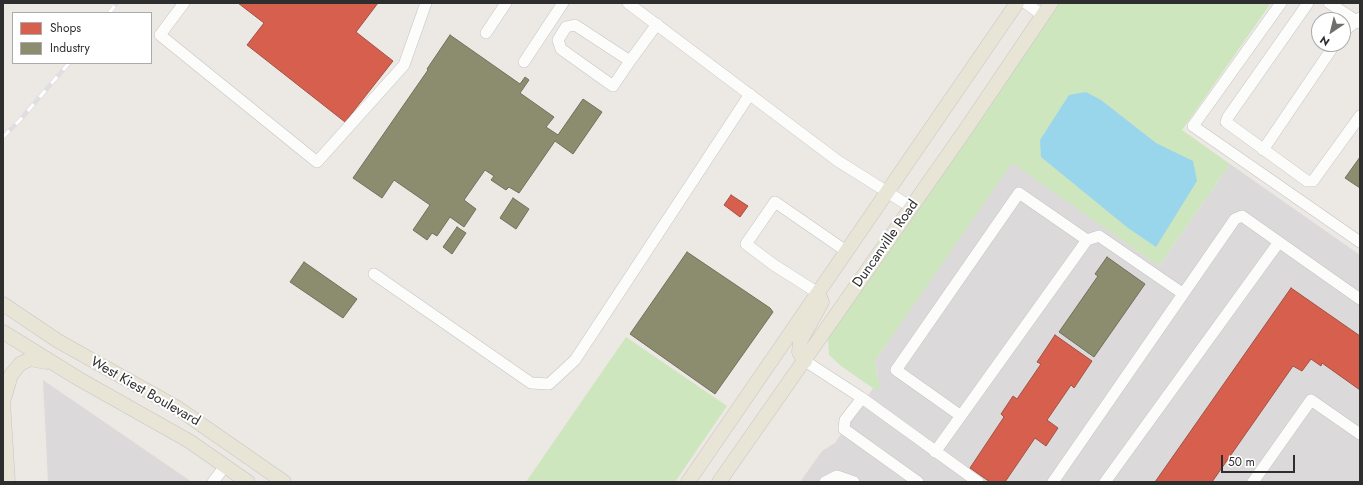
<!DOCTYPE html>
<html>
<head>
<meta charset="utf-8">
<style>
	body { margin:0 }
	#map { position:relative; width:1363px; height:485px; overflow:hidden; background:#ece8e4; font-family:Jost,sans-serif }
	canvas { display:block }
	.frame { position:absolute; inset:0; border:4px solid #2e2e2e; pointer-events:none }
	.legend { position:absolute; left:12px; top:12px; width:140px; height:52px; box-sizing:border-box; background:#fff; border:1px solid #ababab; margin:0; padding:5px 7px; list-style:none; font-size:12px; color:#2e2e2e }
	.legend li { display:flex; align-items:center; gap:8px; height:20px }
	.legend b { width:20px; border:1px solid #ababab }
	.north { position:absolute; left:1311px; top:12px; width:40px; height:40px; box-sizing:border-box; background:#fff; border:1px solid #ababab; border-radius:50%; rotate:215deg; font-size:11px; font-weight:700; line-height:16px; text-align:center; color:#2e2e2e }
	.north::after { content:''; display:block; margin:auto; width:14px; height:18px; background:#706f6e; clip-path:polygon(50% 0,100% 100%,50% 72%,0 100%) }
	.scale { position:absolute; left:1221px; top:455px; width:74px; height:18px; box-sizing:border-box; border:2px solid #2e2e2e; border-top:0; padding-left:5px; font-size:12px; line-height:14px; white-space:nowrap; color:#2e2e2e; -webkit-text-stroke:3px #fff; paint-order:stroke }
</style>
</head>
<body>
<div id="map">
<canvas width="1363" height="485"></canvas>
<div class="frame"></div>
<ul class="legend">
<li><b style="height:11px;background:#d6604d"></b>Shops</li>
<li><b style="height:11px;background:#8c8c6e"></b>Industry</li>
</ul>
<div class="north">N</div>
<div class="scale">50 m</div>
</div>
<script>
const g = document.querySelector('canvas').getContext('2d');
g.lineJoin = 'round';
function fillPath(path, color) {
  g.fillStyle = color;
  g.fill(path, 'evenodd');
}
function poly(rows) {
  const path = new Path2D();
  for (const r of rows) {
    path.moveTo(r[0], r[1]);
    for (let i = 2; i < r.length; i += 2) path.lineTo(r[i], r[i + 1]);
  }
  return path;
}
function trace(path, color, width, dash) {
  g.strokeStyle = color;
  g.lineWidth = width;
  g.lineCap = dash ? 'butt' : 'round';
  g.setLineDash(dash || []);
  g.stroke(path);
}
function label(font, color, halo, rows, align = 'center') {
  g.font = font + ' Jost,sans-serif';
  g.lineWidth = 4;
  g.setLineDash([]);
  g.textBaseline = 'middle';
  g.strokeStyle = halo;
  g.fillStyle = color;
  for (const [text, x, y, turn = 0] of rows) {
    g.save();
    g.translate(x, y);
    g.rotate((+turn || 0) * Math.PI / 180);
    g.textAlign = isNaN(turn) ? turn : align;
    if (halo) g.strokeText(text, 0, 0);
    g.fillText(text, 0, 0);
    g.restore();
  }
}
fillPath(poly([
	[1012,162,1159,266,1230,164,1360,255,1360,482,800,482,822,451,835,443,878,381,875,361],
	[43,380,192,482,48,482]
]), '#dcd9db');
fillPath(poly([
	[1058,3,1271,3,1182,130,1230,164,1159,266,1012,163,875,361,878,381,881,384,877,391,841,366,829,355,828,337],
	[626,337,727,406,675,482,526,482]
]), '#cee6be');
fillPath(poly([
	[1086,92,1101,100,1156,143,1193,161,1197,181,1156,247,1128,228,1041,157,1040,140,1069,95]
]), '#99d6ec');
const shops = poly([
	[238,3,378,3,356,32,393,61,345,122,247,45,264,23,238,3],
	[731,195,748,206,740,217,724,205,731,195],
	[1291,288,1360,336,1360,390,1322,363,1321,366,1311,359,1302,371,1293,366,1212,482,1155,482,1291,288],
	[1055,335,1092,361,1074,388,1071,385,1047,420,1058,428,1046,446,1035,438,1005,482,990,482,970,468,1004,417,1001,414,1013,396,1017,399,1041,364,1037,362,1055,335]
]);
fillPath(shops, '#d6604d');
trace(shops, '#a45144', 1);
const industry = poly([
	[450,35,520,84,525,77,529,80,520,93,554,117,546,127,558,135,583,99,602,112,573,154,555,141,519,193,509,187,506,190,491,180,494,176,485,170,464,200,476,209,464,227,450,217,437,236,432,233,427,240,413,230,430,205,394,180,382,198,353,178,428,70,427,69,450,35],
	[1360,157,1360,188,1345,178,1360,157],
	[513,198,529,209,516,229,500,218,513,198],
	[457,227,466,233,452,254,443,247,457,227],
	[687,252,770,308,773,312,715,394,630,334,687,252],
	[1107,257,1145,284,1094,357,1059,332,1098,276,1095,274,1107,257],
	[304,262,357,299,343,318,290,282,304,262]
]);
fillPath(industry, '#8c8c6e');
trace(industry, '#70705b', 1);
const minor = poly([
	[184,3,160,35,317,162,404,65,426,3],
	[628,3,838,161,911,207],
	[1026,3,1042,15],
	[1281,3,1193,126,1360,242],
	[1308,3,1228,117,1226,122,1307,181,1313,181,1360,116],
	[1329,3,1360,23],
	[1343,32,1360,18],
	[486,33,506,3],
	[630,61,575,25,566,27,558,40,561,49,613,86,630,61,657,24],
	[524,62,563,3],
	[1263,150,1335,44],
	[374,274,531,383,549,384,575,360,750,94],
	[818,293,774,265,746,244,775,202,846,251],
	[805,361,862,398,845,420,844,429,918,482],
	[862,398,978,482],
	[961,416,896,370,1019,193,1087,240],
	[935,452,1087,240,1099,236,1182,293],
	[213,482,225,466],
	[825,482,837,476,854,482],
	[1053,482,1235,219,1242,216,1360,299],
	[1105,482,1279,242],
	[1253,482,1311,400,1360,434]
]);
const major = poly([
	[3,304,58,341,176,407,284,482],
	[3,332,79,379,189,441,248,482],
	[805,361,799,352,800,342,822,302,819,295],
	[3,402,8,482],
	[3,402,11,375,20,364,30,359,46,362],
	[688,482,1017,3],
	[719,482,966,129,1051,3]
]);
trace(minor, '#c5c4c5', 12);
trace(major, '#c6c5c4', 15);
trace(minor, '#fcfcfb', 11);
trace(major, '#e8e4d6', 14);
const rail = poly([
	[109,13,117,3],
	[3,137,20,120,69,63]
]);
trace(rail, '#dfdfe1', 4.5);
trace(rail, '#fff', 3, [9]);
label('14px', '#2e2e2e', '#fff', [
	["Duncanville Road",886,244,-55],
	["West Kiest Boulevard",145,392,30]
]);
</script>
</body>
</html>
